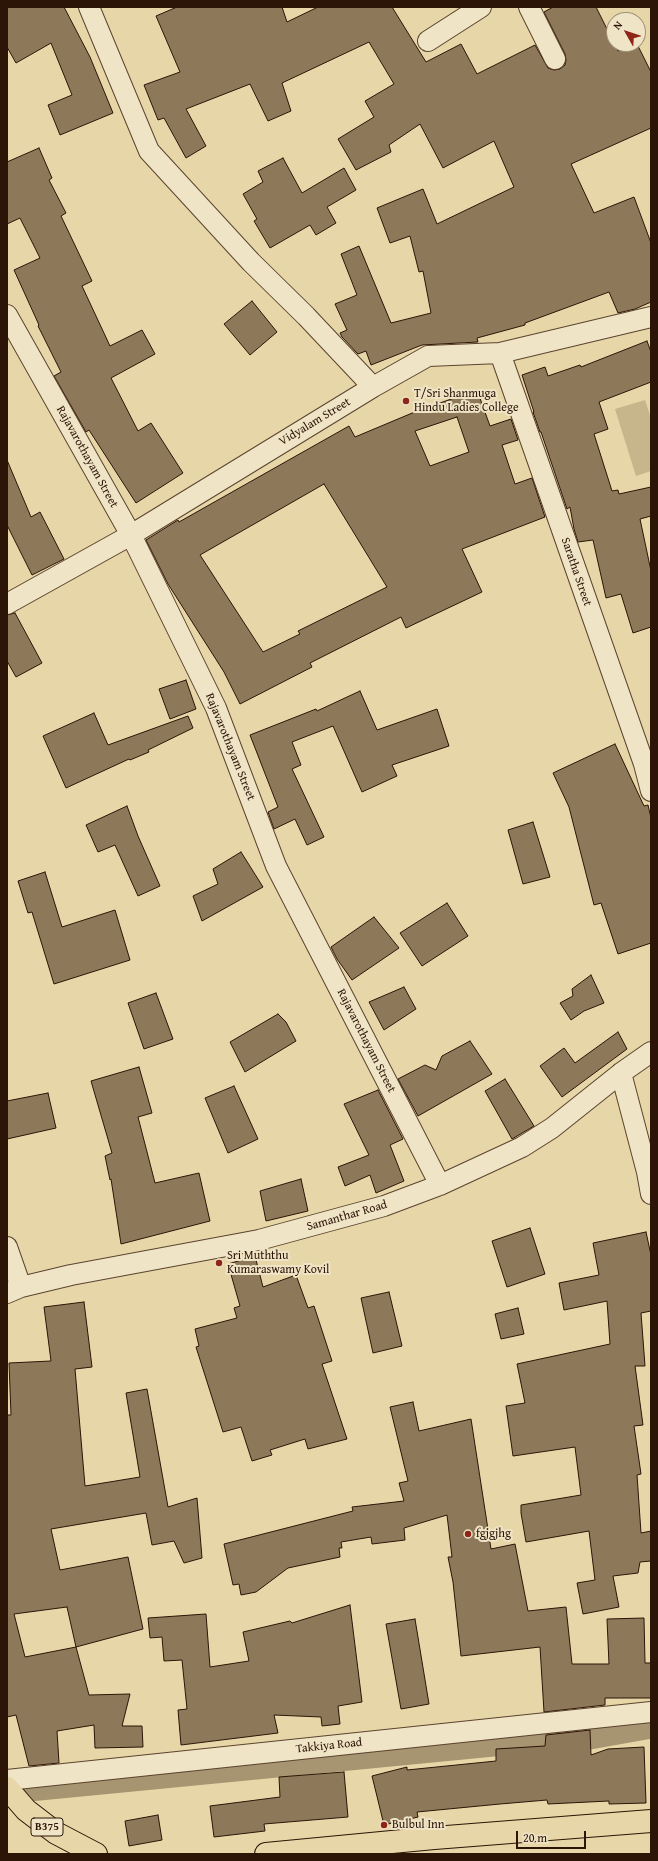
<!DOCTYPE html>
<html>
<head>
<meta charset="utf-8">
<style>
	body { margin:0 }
	#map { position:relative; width:658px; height:1861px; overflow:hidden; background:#e7d6a7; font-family:"Gentium Book Plus",serif }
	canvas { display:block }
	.frame { position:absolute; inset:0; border:8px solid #2c1407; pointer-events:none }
	.north { position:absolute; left:606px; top:12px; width:40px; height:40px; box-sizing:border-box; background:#efe4c6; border:1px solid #a1917a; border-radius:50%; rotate:309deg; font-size:11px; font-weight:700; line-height:16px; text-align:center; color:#2c1407 }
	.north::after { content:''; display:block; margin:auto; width:14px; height:18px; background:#8f2418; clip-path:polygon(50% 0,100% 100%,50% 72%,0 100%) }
	.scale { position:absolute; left:516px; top:1831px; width:70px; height:18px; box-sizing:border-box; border:2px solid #2c1407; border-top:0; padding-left:5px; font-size:12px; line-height:14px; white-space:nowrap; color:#2c1407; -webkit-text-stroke:3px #efe4c6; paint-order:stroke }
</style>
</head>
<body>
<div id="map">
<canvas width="658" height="1861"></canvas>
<div class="frame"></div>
<div class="north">N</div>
<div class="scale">20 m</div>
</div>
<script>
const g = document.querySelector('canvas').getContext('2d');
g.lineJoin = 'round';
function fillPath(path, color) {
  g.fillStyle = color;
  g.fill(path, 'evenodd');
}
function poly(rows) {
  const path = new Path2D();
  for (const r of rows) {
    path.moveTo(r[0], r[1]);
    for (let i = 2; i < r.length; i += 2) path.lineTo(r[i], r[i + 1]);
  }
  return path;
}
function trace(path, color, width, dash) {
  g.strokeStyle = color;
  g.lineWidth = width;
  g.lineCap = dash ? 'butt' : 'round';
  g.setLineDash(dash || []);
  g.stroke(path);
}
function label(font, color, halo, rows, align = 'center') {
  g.font = font + ' "Gentium Book Plus",serif';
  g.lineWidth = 4;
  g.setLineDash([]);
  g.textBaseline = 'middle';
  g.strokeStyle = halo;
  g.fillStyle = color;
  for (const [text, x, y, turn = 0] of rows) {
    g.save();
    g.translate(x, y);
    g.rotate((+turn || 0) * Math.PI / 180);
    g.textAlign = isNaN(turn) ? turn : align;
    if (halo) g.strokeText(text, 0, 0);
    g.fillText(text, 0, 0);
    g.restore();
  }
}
fillPath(poly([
	[645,400,651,418,651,471,636,476,615,409]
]), '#c7b58c');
trace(poly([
	[29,1789,545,1739,590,1737,646,1727]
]), '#a79471', 25);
const building = poly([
	[7,7,64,7,90,57,113,113,60,135,48,105,72,95,51,43,16,63,7,47,7,7],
	[177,7,282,7,287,22,318,7,392,7,426,62,461,44,477,74,535,45,548,68,554,70,560,69,565,65,566,60,565,54,544,12,553,7,596,7,618,51,631,44,637,44,651,72,651,128,571,164,594,213,634,197,651,243,651,302,635,309,618,313,609,292,525,323,525,325,477,338,478,342,422,345,371,365,366,351,358,354,342,337,340,333,347,330,335,304,357,295,341,254,359,246,391,323,431,313,423,271,419,272,410,236,390,243,377,208,423,189,437,224,514,187,494,141,443,168,420,124,389,145,391,152,356,170,338,139,374,117,365,101,394,84,369,42,282,83,291,111,268,121,250,84,186,109,206,146,186,158,164,118,158,120,144,85,180,72,156,16,177,7],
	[39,148,52,178,49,180,66,213,61,216,92,281,82,286,110,346,142,330,155,354,111,378,138,431,151,423,183,473,136,503,89,430,86,432,54,376,61,372,38,326,39,325,14,270,40,258,20,218,7,224,7,162,39,148],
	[283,158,302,193,344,168,356,190,327,207,336,223,316,235,310,225,270,248,254,221,257,219,243,194,263,182,258,171,283,158],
	[252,301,277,332,250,355,224,324,252,301],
	[647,341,651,352,651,382,599,402,608,429,594,434,612,491,618,490,619,494,651,487,651,516,640,519,651,571,651,627,633,633,621,594,606,598,593,540,578,542,574,529,570,507,567,509,541,432,540,432,533,412,534,412,522,375,545,367,548,376,580,365,581,367,647,341],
	[477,390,490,426,511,419,518,440,502,445,515,484,532,478,545,517,462,549,482,592,406,628,401,617,310,663,312,667,240,704,224,672,168,584,146,540,178,520,179,522,349,426,355,437,417,411,477,390],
	[457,417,469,452,430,466,415,431,457,417],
	[324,484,387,587,298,631,300,634,263,652,200,555,324,484],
	[7,460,31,517,40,512,64,559,32,575,7,525,7,460],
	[15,613,42,663,16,677,7,661,7,615,15,613],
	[186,680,196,709,170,719,159,689,186,680],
	[360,691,377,730,437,709,449,746,392,765,397,776,362,792,333,726,292,742,301,765,292,769,324,837,307,845,295,819,274,829,268,812,278,807,250,735,316,709,317,711,360,691],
	[94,713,108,745,188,716,193,728,148,750,149,752,130,760,129,759,66,788,43,736,94,713],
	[615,744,644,806,648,805,651,818,651,943,618,954,601,903,594,905,569,807,553,773,615,744],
	[127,806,138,836,160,886,138,896,115,845,98,852,86,825,127,806],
	[533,822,550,877,523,884,508,830,533,822],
	[241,852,263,887,202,921,193,896,218,884,213,869,241,852],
	[45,872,62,927,115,910,130,960,54,984,32,912,28,913,18,881,45,872],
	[447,903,468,936,422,966,400,933,447,903],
	[374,917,399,948,352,980,337,959,331,947,374,917],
	[591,975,604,1003,584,1011,571,1020,560,1003,573,996,572,989,591,975],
	[404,987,416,1009,384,1030,369,1002,404,987],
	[156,993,173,1039,144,1049,128,1003,156,993],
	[278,1014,286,1022,296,1041,245,1072,230,1042,278,1014],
	[618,1032,627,1049,562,1097,540,1066,564,1048,575,1063,618,1032],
	[470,1041,492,1074,418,1116,398,1079,425,1065,436,1070,442,1056,470,1041],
	[139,1067,152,1113,138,1117,155,1183,199,1173,210,1221,121,1244,111,1179,110,1180,105,1156,112,1153,91,1081,139,1067],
	[505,1079,534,1126,512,1139,485,1091,505,1079],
	[234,1086,258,1139,228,1153,205,1098,234,1086],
	[378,1090,403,1139,390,1145,404,1181,376,1193,370,1175,345,1186,338,1167,369,1155,344,1104,378,1090],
	[48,1093,56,1128,7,1139,7,1101,48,1093],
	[301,1179,308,1211,266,1221,260,1191,301,1179],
	[530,1228,545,1274,507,1287,492,1241,530,1228],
	[646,1232,651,1255,651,1311,641,1313,645,1366,635,1366,643,1425,634,1426,641,1474,637,1475,641,1533,651,1531,651,1561,640,1562,638,1573,613,1576,619,1607,583,1614,577,1583,595,1580,589,1531,526,1542,521,1513,521,1505,581,1495,575,1447,513,1456,506,1406,525,1403,517,1364,610,1344,607,1301,564,1310,559,1283,599,1275,593,1243,646,1232],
	[255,1256,263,1287,296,1275,308,1308,314,1306,332,1361,322,1364,347,1439,308,1449,305,1439,270,1450,272,1455,252,1461,241,1427,223,1432,196,1347,199,1346,195,1329,237,1318,234,1308,240,1306,228,1264,255,1256],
	[389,1292,402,1346,373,1353,361,1298,389,1292],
	[84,1302,92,1367,75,1369,85,1486,140,1477,126,1393,147,1389,168,1507,197,1498,202,1558,184,1563,174,1541,152,1545,146,1513,51,1529,60,1570,128,1557,143,1629,76,1647,89,1695,130,1694,122,1726,142,1726,143,1747,95,1748,94,1725,57,1731,59,1763,29,1766,16,1715,7,1717,7,1415,11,1415,9,1363,51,1361,44,1307,84,1302],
	[67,1607,76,1647,25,1657,14,1614,67,1607],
	[518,1308,524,1334,501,1339,495,1314,518,1308],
	[413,1402,419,1431,471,1419,491,1549,515,1544,528,1611,566,1607,572,1664,609,1664,607,1619,644,1618,645,1663,651,1663,651,1698,605,1698,605,1705,544,1712,540,1647,461,1656,453,1582,448,1557,452,1557,447,1515,404,1528,405,1540,372,1544,371,1537,341,1542,342,1548,339,1548,340,1557,288,1568,256,1592,241,1595,239,1584,233,1585,224,1544,353,1511,352,1507,404,1501,399,1483,408,1481,390,1407,413,1402],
	[350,1605,362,1702,338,1706,340,1724,322,1726,321,1717,274,1715,278,1733,181,1745,178,1710,187,1709,182,1660,164,1661,162,1637,150,1638,148,1618,206,1614,210,1667,249,1661,243,1632,290,1621,292,1623,350,1605],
	[415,1619,429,1704,401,1709,386,1624,415,1619],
	[590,1730,591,1755,608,1749,644,1747,646,1803,609,1804,609,1801,548,1804,547,1800,500,1804,417,1812,418,1817,384,1825,372,1776,407,1767,407,1770,496,1761,496,1749,545,1746,546,1735,590,1730],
	[344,1772,348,1817,264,1824,265,1831,214,1837,210,1806,280,1797,279,1777,344,1772],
	[158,1815,162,1840,129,1846,125,1821,158,1815]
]);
fillPath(building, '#8d795a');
trace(building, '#2c1407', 1);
const street = poly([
	[89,7,149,151,251,262,306,316,373,387],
	[529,7,555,59],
	[428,41,481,7],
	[7,315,131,535,216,708,276,866,440,1185],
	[500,353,644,764,651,791],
	[7,604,131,535,373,387,428,356,500,353,651,317],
	[621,1073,647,1172,651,1194],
	[7,1247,21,1287],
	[7,1293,21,1287,71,1275,259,1240,384,1206,440,1185,522,1147,552,1128,621,1073,651,1052],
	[7,1780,651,1712]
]);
const primary = poly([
	[7,1788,26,1810,56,1833,96,1854],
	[266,1854,434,1838,651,1821]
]);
trace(street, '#5b442f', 22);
trace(primary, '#2c1407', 24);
trace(street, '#efe4c6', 20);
trace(primary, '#e7d6a7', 22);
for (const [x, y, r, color] of [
	[406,401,4,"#8f2418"],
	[219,1263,4,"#8f2418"],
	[468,1534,4,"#8f2418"],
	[384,1825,4,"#8f2418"]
]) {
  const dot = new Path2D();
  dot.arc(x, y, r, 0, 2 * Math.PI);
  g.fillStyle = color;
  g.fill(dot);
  trace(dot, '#efe4c6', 1.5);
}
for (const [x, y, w] of [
	[47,1827,32]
]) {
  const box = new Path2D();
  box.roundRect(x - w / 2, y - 9, w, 18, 3);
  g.fillStyle = '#efe4c6';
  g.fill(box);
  trace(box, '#2c1407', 1);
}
label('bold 11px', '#2c1407', null, [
	["B375",47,1827]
]);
label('12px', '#2c1407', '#efe4c6', [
	["T/Sri Shanmuga",414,394],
	["Hindu Ladies College",414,408],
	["Sri Muththu",227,1256],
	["Kumaraswamy Kovil",227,1270],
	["fgjgjhg",476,1534],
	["Bulbul Inn",392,1825]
], 'left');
label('12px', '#2c1407', '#efe4c6', [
	["Vidyalam Street",315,422,-31],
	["Rajavarothayam Street",87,457,61],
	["Saratha Street",576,572,71],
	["Rajavarothayam Street",230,747,68],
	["Rajavarothayam Street",366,1041,63],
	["Samanthar Road",347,1216,-16],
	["Takkiya Road",329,1746,-6]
]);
</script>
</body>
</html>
